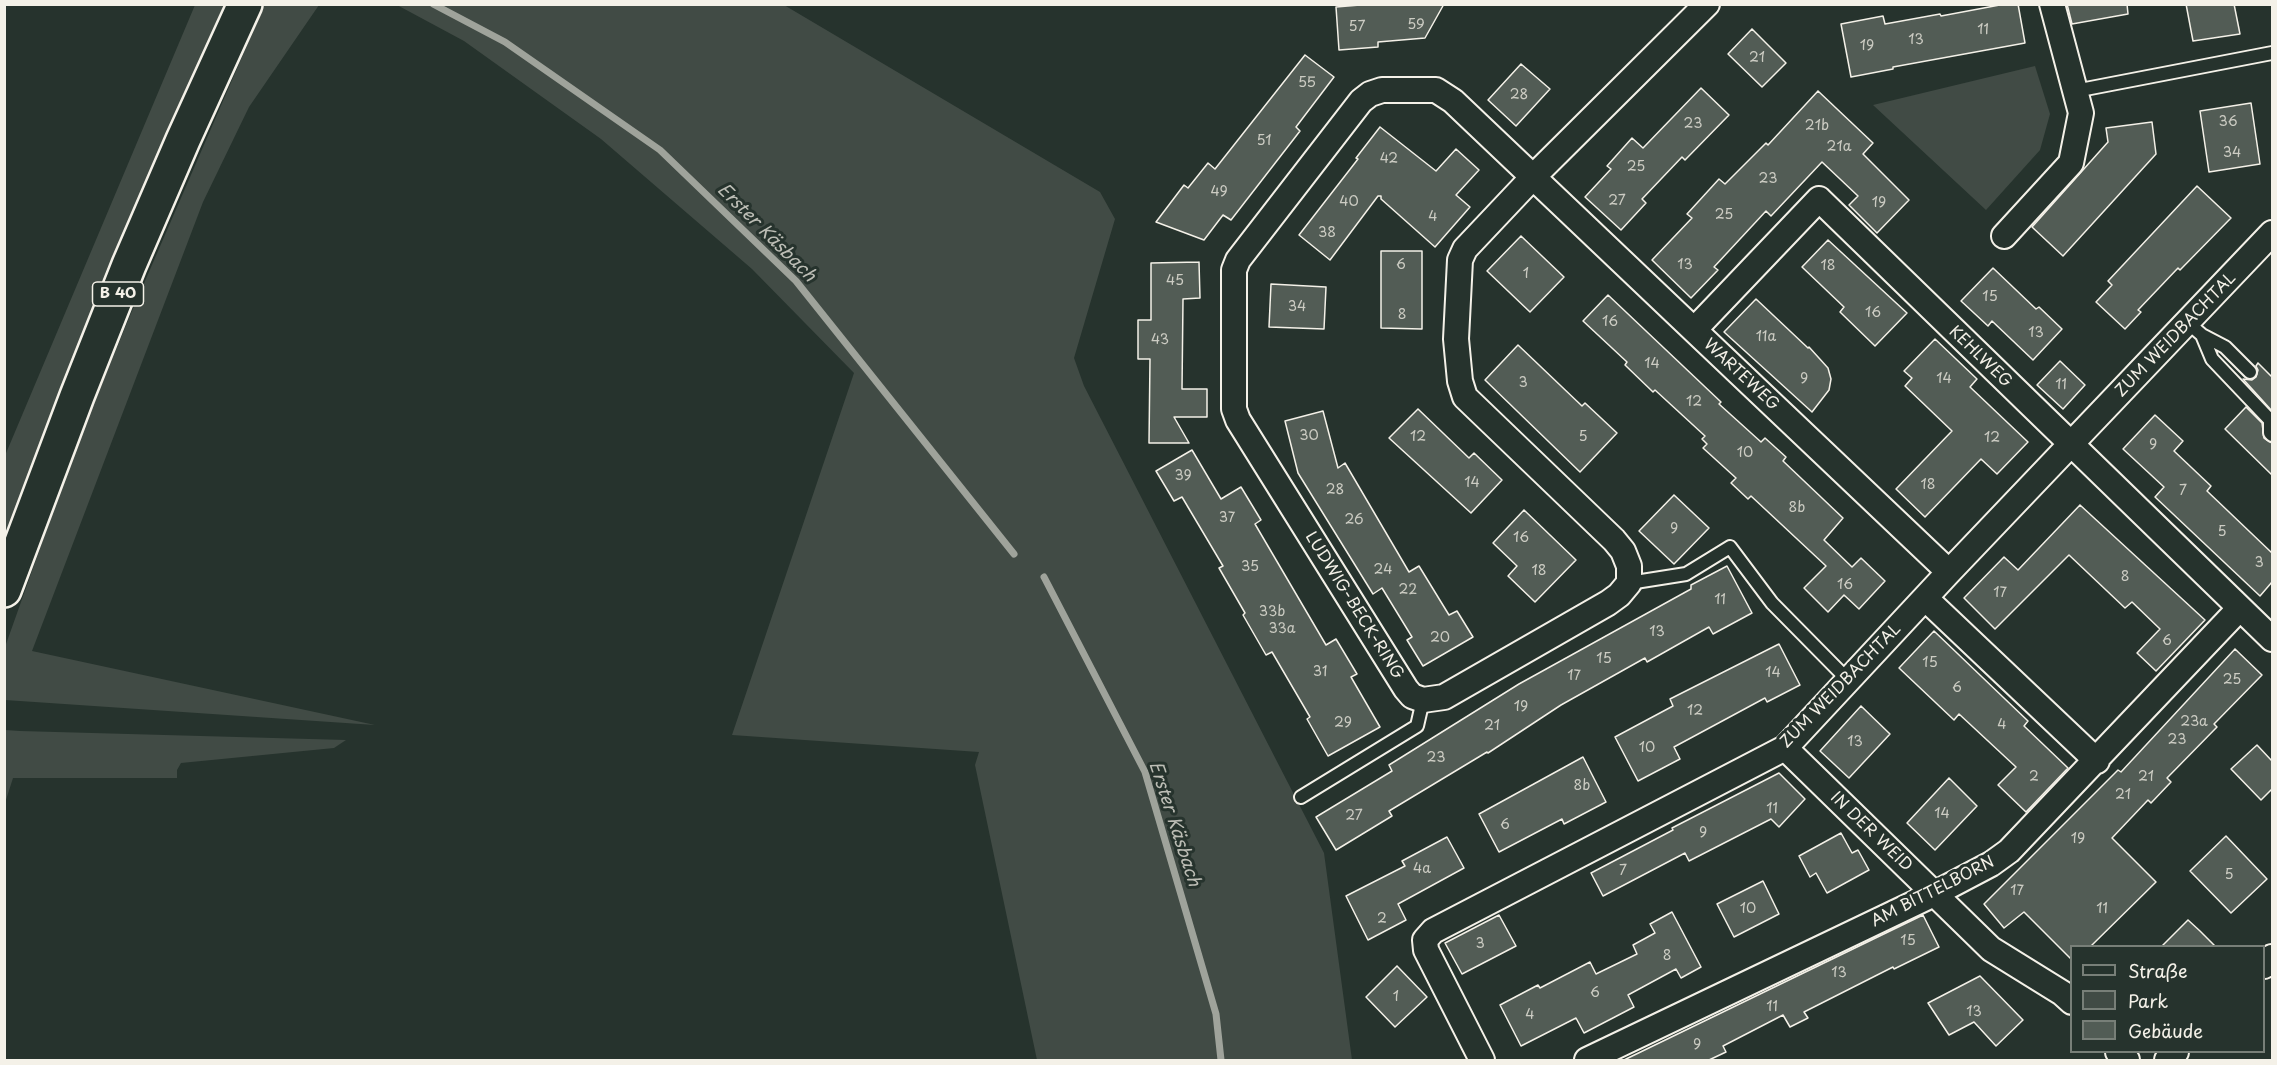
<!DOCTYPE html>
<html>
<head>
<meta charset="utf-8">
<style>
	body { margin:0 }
	#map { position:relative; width:2277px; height:1065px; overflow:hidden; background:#26332d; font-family:"Playpen Sans",sans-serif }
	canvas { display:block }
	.frame { position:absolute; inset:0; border:6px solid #f4f1e8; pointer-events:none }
	.legend { position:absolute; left:2070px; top:945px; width:195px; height:108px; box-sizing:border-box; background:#26332d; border:2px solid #787f78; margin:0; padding:8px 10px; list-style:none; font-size:18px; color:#f4f1e8 }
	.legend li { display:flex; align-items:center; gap:12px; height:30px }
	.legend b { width:30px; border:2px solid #787f78 }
</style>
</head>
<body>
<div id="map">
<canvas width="2277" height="1065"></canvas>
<div class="frame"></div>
<ul class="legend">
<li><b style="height:8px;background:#26332d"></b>Straße</li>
<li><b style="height:16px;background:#414b45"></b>Park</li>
<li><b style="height:16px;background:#525c55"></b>Gebäude</li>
</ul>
</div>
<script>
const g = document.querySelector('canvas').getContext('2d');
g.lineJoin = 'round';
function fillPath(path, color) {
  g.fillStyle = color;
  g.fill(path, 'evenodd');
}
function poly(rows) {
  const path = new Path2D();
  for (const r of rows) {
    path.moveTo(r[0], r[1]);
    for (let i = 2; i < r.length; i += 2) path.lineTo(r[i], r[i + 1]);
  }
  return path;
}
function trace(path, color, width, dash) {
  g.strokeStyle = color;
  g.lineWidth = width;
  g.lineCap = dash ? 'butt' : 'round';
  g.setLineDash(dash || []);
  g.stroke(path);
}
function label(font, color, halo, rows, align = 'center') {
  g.font = font + ' "Playpen Sans",sans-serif';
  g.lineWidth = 6;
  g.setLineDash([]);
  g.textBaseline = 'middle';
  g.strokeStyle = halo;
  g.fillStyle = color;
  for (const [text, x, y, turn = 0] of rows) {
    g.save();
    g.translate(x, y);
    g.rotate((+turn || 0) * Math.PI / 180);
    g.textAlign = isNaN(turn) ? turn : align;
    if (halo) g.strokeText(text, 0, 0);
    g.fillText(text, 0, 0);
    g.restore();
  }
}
fillPath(poly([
	[265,4,319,5,249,107,203,202,32,651,375,725,5,700,5,647,75,450,129,318],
	[195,5,224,5,106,271,5,542,4,458],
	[397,5,784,5,1100,192,1115,219,1074,358,1084,386,1324,853,1352,1060,1037,1060,975,765,979,752,732,735,854,373,752,269,601,139,464,41],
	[2035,66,2050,114,2040,150,1986,210,1873,105],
	[5,730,20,731,346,740,334,748,181,763,177,770,177,778,13,778,5,803]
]), '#414b45');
trace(poly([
	[433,4,505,42,660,150,796,281,1014,554],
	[1044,577,1145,772,1216,1014,1221,1060]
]), '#9fa39b', 7);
const building = poly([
	[1372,4,1444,4,1425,38,1378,42,1378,47,1339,50,1336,7,1372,4],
	[2005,4,2018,4,2025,43,1893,67,1893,69,1851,77,1841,24,1883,16,1885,24,1940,14,1941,16,2005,4],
	[2067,4,2127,4,2128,14,2072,24,2067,4],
	[2186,4,2234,4,2240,34,2193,41,2186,4],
	[1752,29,1786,63,1762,87,1728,54,1752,29],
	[1305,55,1334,77,1296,127,1300,131,1231,220,1223,215,1204,240,1156,222,1184,185,1188,188,1208,163,1215,169,1305,55],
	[1521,64,1550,89,1516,126,1488,100,1521,64],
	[1701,88,1729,115,1685,160,1682,157,1642,199,1646,203,1621,230,1585,197,1611,169,1607,166,1632,138,1643,148,1701,88],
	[1818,91,1873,143,1863,154,1909,200,1877,233,1849,205,1858,196,1822,162,1771,216,1766,211,1714,267,1718,270,1691,298,1652,260,1692,218,1687,214,1719,179,1725,184,1766,143,1768,145,1818,91],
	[2251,103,2260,164,2209,172,2200,111,2251,103],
	[2152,122,2156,154,2063,256,2032,227,2108,142,2106,128,2152,122],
	[1380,127,1436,171,1456,149,1479,170,1456,195,1470,207,1435,247,1381,199,1381,196,1378,196,1330,260,1299,235,1358,159,1356,158,1380,127],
	[2197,186,2231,218,2180,270,2178,268,2138,310,2141,312,2125,329,2096,302,2112,285,2108,281,2197,186],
	[1521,236,1564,277,1530,312,1487,271,1521,236],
	[1828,240,1907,313,1875,346,1840,312,1844,307,1802,267,1828,240],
	[1381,251,1422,251,1422,329,1381,328,1381,251],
	[1199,262,1200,298,1183,299,1182,389,1207,389,1207,417,1174,417,1189,443,1149,443,1150,359,1138,359,1138,320,1151,320,1151,263,1199,262],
	[1993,268,2036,309,2039,307,2062,329,2033,360,1992,321,1988,326,1961,301,1993,268],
	[1271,284,1326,287,1324,329,1269,327,1271,284],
	[1608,295,1721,402,1719,404,1761,442,1765,438,1786,457,1783,461,1843,518,1824,540,1852,567,1861,558,1885,581,1859,609,1844,595,1828,612,1804,588,1826,566,1751,496,1748,499,1731,483,1736,478,1703,448,1707,444,1702,439,1705,436,1655,390,1653,392,1625,365,1627,362,1583,321,1608,295],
	[1756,299,1808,348,1809,347,1828,368,1831,379,1829,390,1812,412,1724,332,1756,299],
	[1935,339,1977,379,1970,387,2028,442,1997,474,1981,459,1925,517,1896,489,1952,431,1905,386,1912,378,1904,371,1935,339],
	[1518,345,1582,406,1585,403,1617,433,1580,472,1485,380,1518,345],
	[2060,361,2085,385,2063,409,2037,385,2060,361],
	[2258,363,2272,377,2272,411,2243,379,2252,380,2256,377,2258,370,2256,366,2258,363],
	[2246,407,2262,423,2264,438,2272,443,2272,475,2225,429,2246,407],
	[1418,409,1469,458,1474,453,1502,480,1471,513,1389,438,1418,409],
	[1323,411,1338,468,1345,463,1409,572,1419,566,1449,615,1457,611,1473,637,1423,666,1407,640,1412,637,1382,588,1373,594,1298,473,1285,421,1323,411],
	[2155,415,2183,441,2174,451,2211,486,2207,491,2272,553,2272,582,2260,596,2155,497,2164,487,2123,449,2155,415],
	[1192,450,1221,499,1241,487,1261,520,1255,524,1326,645,1336,639,1357,674,1351,677,1380,727,1328,756,1307,719,1310,717,1272,652,1266,655,1243,615,1245,613,1219,568,1223,566,1182,497,1174,501,1156,471,1192,450],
	[1674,495,1709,528,1674,564,1639,531,1674,495],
	[2080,505,2205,620,2156,671,2137,653,2160,629,2132,602,2125,608,2069,555,1995,629,1964,598,2004,557,2018,570,2080,505],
	[1524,510,1576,560,1535,602,1508,576,1517,566,1493,543,1524,510],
	[1727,566,1752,613,1713,634,1709,627,1647,662,1645,658,1561,705,1488,753,1487,752,1389,811,1392,816,1336,850,1316,817,1392,771,1389,765,1519,684,1691,589,1691,585,1727,566],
	[1934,631,2028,721,2024,726,2068,768,2026,812,1998,785,2016,767,1959,714,1954,720,1899,668,1934,631],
	[1779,644,1800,685,1767,702,1765,698,1674,747,1680,759,1638,781,1615,737,1673,706,1670,699,1779,644],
	[2235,649,2262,675,2214,724,2217,727,2167,778,2171,782,2151,803,2148,800,2112,838,2156,882,2091,946,2072,946,2072,960,2024,912,2004,928,1984,904,2118,770,2121,772,2235,649],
	[1861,706,1890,734,1849,778,1820,751,1861,706],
	[2257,745,2272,761,2272,789,2261,800,2231,769,2257,745],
	[1583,757,1606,802,1564,824,1562,819,1499,852,1479,814,1583,757],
	[1779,773,1805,799,1779,827,1771,819,1689,861,1685,853,1603,896,1591,873,1673,830,1672,828,1779,773],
	[1949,778,1977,806,1935,850,1907,823,1949,778],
	[1841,833,1852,853,1858,850,1869,870,1827,893,1816,873,1810,877,1799,856,1841,833],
	[2226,836,2267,879,2231,913,2190,871,2226,836],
	[1447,837,1464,868,1398,904,1406,920,1368,940,1346,896,1405,866,1402,861,1447,837],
	[1763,881,1779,914,1734,937,1717,904,1763,881],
	[1672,912,1701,967,1681,978,1676,969,1628,995,1634,1007,1584,1033,1576,1018,1521,1046,1500,1005,1538,985,1540,988,1590,962,1596,974,1637,954,1633,945,1655,933,1650,924,1672,912],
	[1499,915,1516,946,1462,974,1445,943,1499,915],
	[1923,915,1939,947,1894,969,1893,967,1804,1012,1808,1018,1790,1027,1783,1015,1723,1046,1726,1052,1709,1060,1624,1060,1923,915],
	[2188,920,2200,931,2215,946,2162,946,2188,920],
	[1397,966,1427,997,1395,1027,1366,997,1397,966],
	[1980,976,2023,1020,1996,1046,1974,1022,1949,1035,1928,1003,1980,976]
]);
fillPath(building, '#525c55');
trace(building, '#f4f1e8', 1.5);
const lane = poly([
	[2075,91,2272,53],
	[2187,322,2202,335,2212,359,2270,420,2270,433,2272,435],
	[2202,335,2225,347,2250,372],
	[1629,583,1686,574,1730,547,1772,603,1848,680],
	[1301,797,1417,726,1423,700]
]);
const street = poly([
	[1707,4,1533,177,1465,249,1460,260,1456,339,1460,381,1465,397,1614,540,1623,551,1629,566,1629,583,1619,595,1608,603,1444,697,1423,700,1412,696,1406,689,1238,420,1234,409,1234,270,1238,260,1361,101,1370,94,1382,90,1436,90,1453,101,1533,177,1694,330,1949,572],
	[2004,236,2071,163,2081,113,2052,4],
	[1694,330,1819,199,2272,639],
	[1925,598,2097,761],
	[1785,748,1991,949,2062,993,2072,1002],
	[2264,966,2272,957],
	[2118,1052,2127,1060],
	[1482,1060,1426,950,1425,940,1433,931,1785,748,1949,572,2272,233],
	[1587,1060,1934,894,1991,864,2009,851,2239,609],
	[2167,1060,2176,1052]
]);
const primary = poly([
	[4,590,77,396,129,265,183,140,245,4]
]);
trace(lane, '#f4f1e8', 16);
trace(street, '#f4f1e8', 28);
trace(primary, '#f4f1e8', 38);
trace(lane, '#26332d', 12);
trace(street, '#26332d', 24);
trace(primary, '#26332d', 33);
label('14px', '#ccccc3', null, [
	["59",1416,25],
	["57",1357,27],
	["11",1983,30],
	["13",1916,40],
	["19",1867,46],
	["21",1757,58],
	["55",1307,83],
	["28",1519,95],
	["36",2228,122],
	["23",1693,124],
	["21b",1817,126],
	["51",1264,141],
	["21a",1839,147],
	["34",2232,153],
	["42",1389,159],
	["25",1636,167],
	["23",1768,179],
	["49",1219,192],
	["27",1617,201],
	["40",1349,202],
	["19",1879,203],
	["25",1724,215],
	["4",1433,217],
	["38",1327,233],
	["6",1401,265],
	["13",1685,265],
	["18",1828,266],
	["1",1526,274],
	["45",1175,281],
	["15",1990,297],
	["34",1297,307],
	["16",1873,313],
	["8",1402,315],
	["16",1610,322],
	["13",2036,333],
	["11a",1766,337],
	["43",1160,340],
	["14",1652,364],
	["9",1804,379],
	["14",1944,379],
	["3",1523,383],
	["11",2061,385],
	["12",1694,402],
	["30",1309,436],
	["12",1418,437],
	["5",1583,437],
	["12",1992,438],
	["9",2153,445],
	["10",1745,453],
	["39",1183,476],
	["14",1472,483],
	["18",1928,485],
	["28",1335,490],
	["7",2183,491],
	["8b",1797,508],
	["37",1227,518],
	["26",1354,520],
	["9",1674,529],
	["5",2222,532],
	["16",1521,538],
	["3",2259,563],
	["35",1250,567],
	["24",1383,570],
	["18",1539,571],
	["8",2125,577],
	["16",1845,585],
	["22",1408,590],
	["17",2000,593],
	["11",1720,600],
	["33b",1272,612],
	["33a",1282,629],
	["13",1657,632],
	["20",1440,638],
	["6",2167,641],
	["15",1604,659],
	["15",1930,663],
	["31",1320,672],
	["14",1773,673],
	["17",1574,676],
	["25",2232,680],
	["6",1957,688],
	["19",1521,707],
	["12",1695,711],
	["23a",2194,722],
	["29",1343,723],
	["4",2002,725],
	["21",1492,726],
	["23",2177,740],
	["13",1855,742],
	["10",1647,748],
	["23",1436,758],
	["2",2034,777],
	["21",2146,777],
	["8b",1582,786],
	["21",2123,795],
	["11",1772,809],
	["14",1942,814],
	["27",1354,816],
	["6",1505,825],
	["9",1703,833],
	["19",2078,839],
	["4a",1422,869],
	["7",1623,871],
	["5",2229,875],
	["17",2017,891],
	["10",1748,909],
	["11",2102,909],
	["2",1382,919],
	["15",1908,941],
	["3",1480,944],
	["8",1667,956],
	["13",1839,973],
	["6",1595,993],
	["1",1396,997],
	["11",1772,1007],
	["13",1974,1012],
	["4",1530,1015],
	["9",1697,1045]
]);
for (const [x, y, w] of [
	[118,294,51]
]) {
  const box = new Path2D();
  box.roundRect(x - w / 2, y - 12, w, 24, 4.5);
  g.fillStyle = '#26332d';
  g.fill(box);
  trace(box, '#f4f1e8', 1.5);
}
label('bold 15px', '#f4f1e8', null, [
	["B 40",118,294]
]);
label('16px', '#f4f1e8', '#26332d', [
	["ZUM WEIDBACHTAL",2176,335,-46],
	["KEHLWEG",1980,357,44],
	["WARTEWEG",1741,375,43],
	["LUDWIG-BECK-RING",1354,606,58],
	["ZUM WEIDBACHTAL",1841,686,-46],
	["IN DER WEID",1871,832,44],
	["AM BITTELBORN",1933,892,-27]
]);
label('italic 18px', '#bcbdb5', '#26332d', [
	["Erster Käsbach",766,233,45],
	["Erster Käsbach",1174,824,72]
]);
</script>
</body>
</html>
